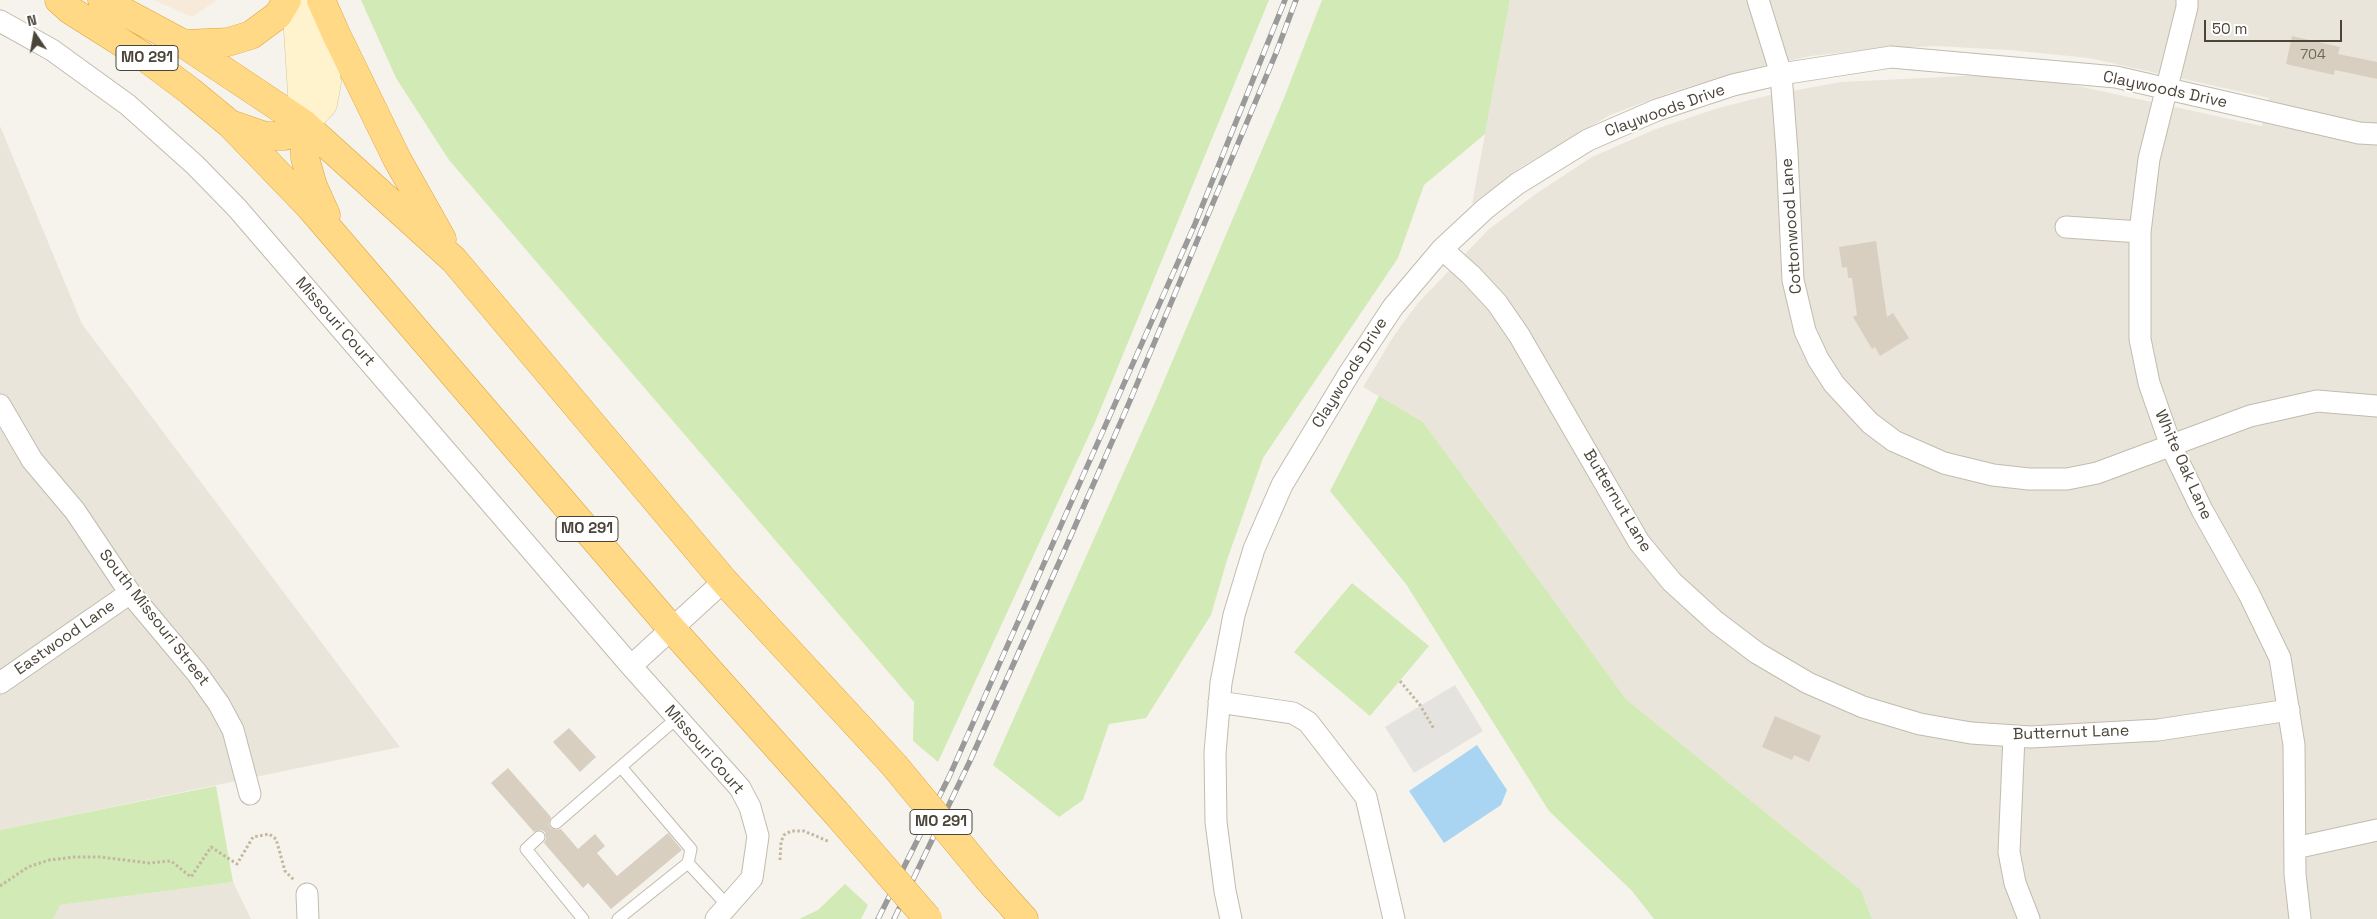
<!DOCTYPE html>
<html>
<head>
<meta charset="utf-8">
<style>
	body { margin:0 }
	#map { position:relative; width:2377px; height:919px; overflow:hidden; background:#f6f3ec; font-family:"Space Grotesk",sans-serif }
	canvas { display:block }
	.north { position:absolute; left:10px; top:10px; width:50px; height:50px; -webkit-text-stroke:4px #fff; paint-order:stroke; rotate:348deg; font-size:14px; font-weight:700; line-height:20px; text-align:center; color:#4b4439 }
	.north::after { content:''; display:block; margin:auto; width:18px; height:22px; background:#4b4439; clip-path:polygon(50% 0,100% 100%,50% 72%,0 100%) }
	.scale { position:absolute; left:2204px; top:20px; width:138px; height:22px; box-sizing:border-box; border:2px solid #4b4439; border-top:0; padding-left:6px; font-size:15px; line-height:18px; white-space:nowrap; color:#4b4439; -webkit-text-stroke:4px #fff; paint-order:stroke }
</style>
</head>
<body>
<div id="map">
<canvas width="2377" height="919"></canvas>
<div class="north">N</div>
<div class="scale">50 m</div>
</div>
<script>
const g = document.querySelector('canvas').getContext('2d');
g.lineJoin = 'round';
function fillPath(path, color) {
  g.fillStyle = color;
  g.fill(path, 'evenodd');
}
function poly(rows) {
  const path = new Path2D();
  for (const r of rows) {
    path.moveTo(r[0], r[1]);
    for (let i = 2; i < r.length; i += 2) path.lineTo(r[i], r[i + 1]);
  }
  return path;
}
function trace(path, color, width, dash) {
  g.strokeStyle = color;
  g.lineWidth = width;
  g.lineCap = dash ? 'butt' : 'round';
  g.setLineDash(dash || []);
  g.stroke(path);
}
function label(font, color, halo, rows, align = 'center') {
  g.font = font + ' "Space Grotesk",sans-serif';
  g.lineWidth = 4;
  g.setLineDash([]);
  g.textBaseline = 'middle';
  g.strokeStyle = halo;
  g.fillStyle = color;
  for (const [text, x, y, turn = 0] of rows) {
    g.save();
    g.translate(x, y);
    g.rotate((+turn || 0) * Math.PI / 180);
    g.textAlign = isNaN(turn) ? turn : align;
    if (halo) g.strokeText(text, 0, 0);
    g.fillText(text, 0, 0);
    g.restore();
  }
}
fillPath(poly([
	[1510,0,2377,0,2377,919,1872,919,1861,890,1626,699,1423,422,1363,387,1395,334,1418,303,1488,230,1537,193,1592,157,1656,129,1718,108,1770,95,1841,82,1985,75,2055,81,2262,126,2269,98,2089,58,2009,50,1936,46,1872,49,1811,56,1745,70,1669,93,1610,115,1523,166,1472,204],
	[0,126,82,324,400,747,0,830],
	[233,882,251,919,53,919,60,905]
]), '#eae5da');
fillPath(poly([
	[154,0,217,0,192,17]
]), '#f7ead8');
fillPath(poly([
	[361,0,1269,0,1096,420,938,762,913,741,914,702,449,160,396,78],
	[1322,0,1510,0,1485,134,1424,185,1398,258,1263,458,1227,560,1211,615,1146,718,1109,724,1083,800,1059,817,993,765,1155,402,1284,98],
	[1379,396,1423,422,1626,699,1861,890,1872,919,1654,919,1632,891,1549,811,1406,584,1330,491],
	[1352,583,1429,646,1370,716,1294,652],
	[216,786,233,882,60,905,53,919,0,919,0,830],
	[845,884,868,905,861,919,799,919,818,910]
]), '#d2eab5');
fillPath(poly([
	[1455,685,1483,731,1414,773,1385,727]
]), '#e5e3e0');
fillPath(poly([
	[1477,745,1507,790,1501,805,1444,843,1409,791]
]), '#a9d4f2');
fillPath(poly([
	[2292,36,2340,47,2338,54,2377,62,2377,79,2335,70,2334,75,2286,64],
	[1876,241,1887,317,1893,313,1909,338,1880,356,1875,347,1872,349,1853,317,1857,315,1852,278,1848,278,1847,267,1842,268,1839,247],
	[1775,716,1821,736,1809,762,1794,755,1792,760,1762,747],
	[569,728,596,757,580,772,553,742],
	[508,768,551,817,549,824,551,828,557,830,561,829,578,849,595,834,605,846,597,853,617,876,668,833,682,850,611,909,588,883,583,888,544,843,546,839,545,832,541,830,534,832,491,783]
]), '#d8cfc1');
const service = poly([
	[621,767,691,849,688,863],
	[556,823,677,718],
	[539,837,526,849,583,919],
	[618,919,688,863,728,906]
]);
const minor = poly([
	[1758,0,1781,74,1787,152,1793,280,1805,331,1818,359,1834,384,1870,423,1894,441,1944,463,1993,475,2029,479,2067,479,2097,473,2250,416,2317,401,2377,406],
	[2187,0,2187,7,2149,159,2140,232,2140,339,2149,383,2171,446,2202,510,2249,594,2280,658,2294,745,2295,874,2300,919],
	[0,21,52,50,128,105,195,165,237,208,631,666,740,788,750,807,758,836,752,878,716,919],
	[2066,227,2140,232],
	[1442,249,1471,275,1497,303,1519,335,1639,542,1672,582,1716,622,1757,653,1808,683,1863,707,1920,724,1971,733,2031,737,2158,730,2289,710],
	[0,405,32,460,75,511,130,593,197,673,219,704,233,730,250,794],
	[631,666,724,581],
	[0,683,130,593],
	[1219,702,1293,713,1308,722,1366,797,1394,919],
	[2014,736,2009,852,2015,883,2029,919],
	[2295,848,2377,830],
	[307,894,308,919],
	[1231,919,1225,891,1216,822,1215,753,1221,683,1234,615,1254,549,1282,485,1350,372,1393,307,1442,249,1485,209,1517,184,1588,140,1657,110,1733,85,1781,74,1891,57,2116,77,2359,133,2377,134]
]);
const secondary = poly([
	[296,0,304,124],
	[304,124,323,104,327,82,321,37,309,0]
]);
const trunk = poly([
	[59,0,70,10,146,58,190,91,230,124,310,207,671,628,838,815],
	[102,0,184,44,304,124,454,260,724,581,894,765],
	[321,0,336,34,397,159,442,239],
	[184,44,228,42,251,35,278,15,287,0],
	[304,124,305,158,313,186,326,215],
	[233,125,265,136,285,136,304,124],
	[989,880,1024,919]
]);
trace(service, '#c2bbae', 13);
trace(minor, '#c2bbae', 23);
trace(secondary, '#d6c79b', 29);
trace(trunk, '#e0a43c', 29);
trace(poly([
	[1400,681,1420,705,1434,729],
	[780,860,781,842,784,835,791,831,804,831,830,842],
	[0,886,28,867,49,860,75,857,100,857,149,863,171,861,191,877,211,847,237,864,253,837,269,834,276,839,285,871,295,881]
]), '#c4b79f', 3, [2.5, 2.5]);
trace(service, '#fff', 11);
trace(minor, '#fff', 21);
trace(secondary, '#fff3cd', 28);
trace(trunk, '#ffd985', 28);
const rail = poly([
	[878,919,949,777,1195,224,1285,0],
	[894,919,969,763,1062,556,1129,403,1276,53,1296,0]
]);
trace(rail, '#9a9a9a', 5.5);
trace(rail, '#fff', 4, [11]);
const trunkBridge = poly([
	[894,765,989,880],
	[838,815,928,919]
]);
trace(trunkBridge, '#e0a43c', 29, []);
trace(trunkBridge, '#ffd985', 28);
label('14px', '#6e675b', null, [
	["704",2313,55]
]);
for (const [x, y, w] of [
	[147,58,62],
	[587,529,62],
	[941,822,62]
]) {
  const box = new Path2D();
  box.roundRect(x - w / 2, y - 12.5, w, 25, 4);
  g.fillStyle = '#fff';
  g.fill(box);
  trace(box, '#4b4439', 1);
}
label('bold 15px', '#4b4439', null, [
	["MO 291",147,58],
	["MO 291",587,529],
	["MO 291",941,822]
]);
label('16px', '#4b4439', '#fff', [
	["Claywoods Drive",2165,90,12],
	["Claywoods Drive",1665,111,-20],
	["Cottonwood Lane",1792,226,-94],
	["Missouri Court",335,322,49],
	["Claywoods Drive",1350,373,-58],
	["White Oak Lane",2183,465,66],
	["Butternut Lane",1617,501,59],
	["South Missouri Street",154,618,52],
	["Eastwood Lane",65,638,-35],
	["Butternut Lane",2071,733,-2],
	["Missouri Court",704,750,49]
]);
</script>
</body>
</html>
